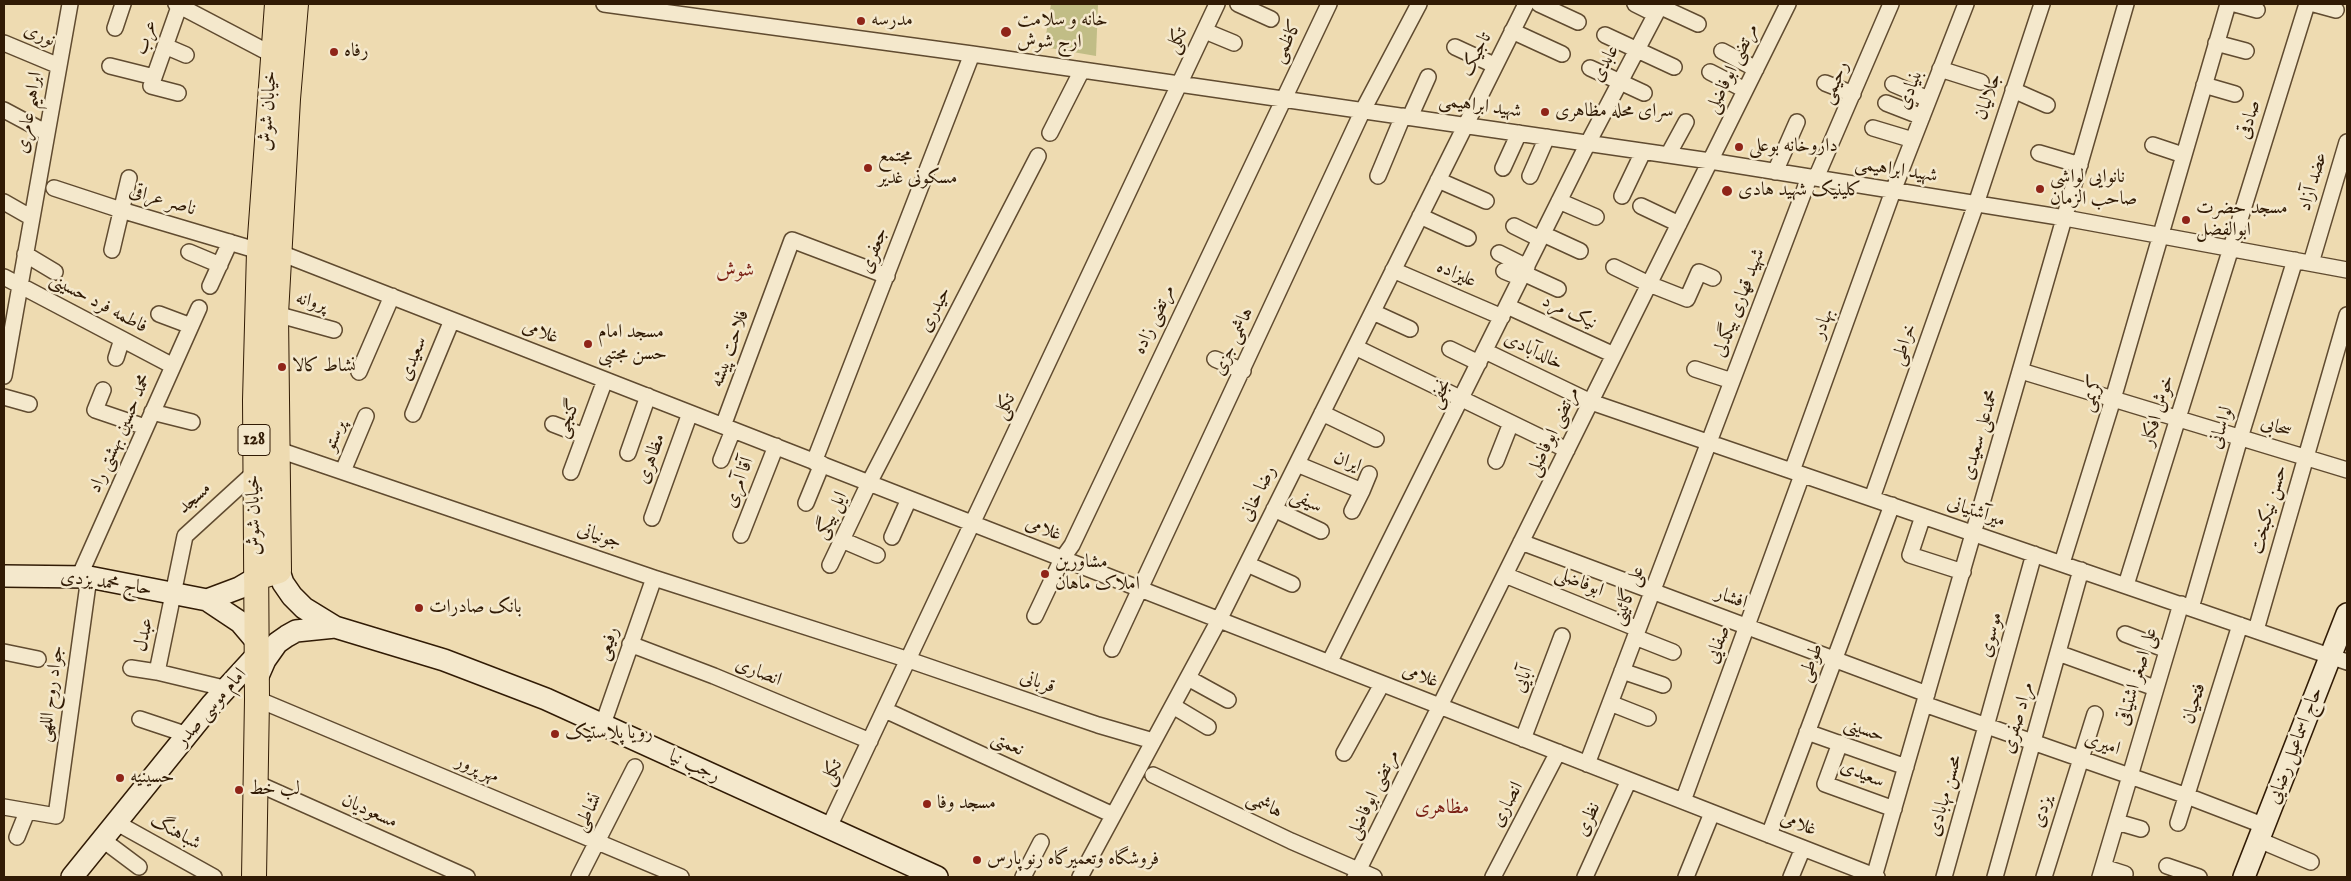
<!DOCTYPE html>
<html>
<head>
<meta charset="utf-8">
<style>
	body { margin:0 }
	#map { position:relative; width:2351px; height:881px; overflow:hidden; background:#eedbb1; font-family:"IM FELL English",serif }
	canvas { display:block }
	.frame { position:absolute; inset:0; border:5px solid #311b05; pointer-events:none }
</style>
</head>
<body>
<div id="map">
<canvas width="2351" height="881"></canvas>
<div class="frame"></div>
</div>
<script>
const g = document.querySelector('canvas').getContext('2d');
g.lineJoin = 'round';
function fillPath(path, color) {
  g.fillStyle = color;
  g.fill(path, 'evenodd');
}
function poly(rows) {
  const path = new Path2D();
  for (const r of rows) {
    path.moveTo(r[0], r[1]);
    for (let i = 2; i < r.length; i += 2) path.lineTo(r[i], r[i + 1]);
  }
  return path;
}
function trace(path, color, width, dash) {
  g.strokeStyle = color;
  g.lineWidth = width;
  g.lineCap = dash ? 'butt' : 'round';
  g.setLineDash(dash || []);
  g.stroke(path);
}
function label(font, color, halo, rows, align = 'center') {
  g.font = font + ' "IM FELL English",Amiri,serif';
  g.lineWidth = 5;
  g.setLineDash([]);
  g.textBaseline = 'middle';
  g.strokeStyle = halo;
  g.fillStyle = color;
  for (const [text, x, y, turn = 0] of rows) {
    g.save();
    g.translate(x, y);
    g.rotate((+turn || 0) * Math.PI / 180);
    g.textAlign = isNaN(turn) ? turn : align;
    if (halo) g.strokeText(text, 0, 0);
    g.fillText(text, 0, 0);
    g.restore();
  }
}
fillPath(poly([
	[1051,4,1098,4,1096,56,1044,47]
]), '#c1bd86');
const street = poly([
	[176,4,273,55],
	[604,4,972,54,1710,161,2065,218,2347,270],
	[1238,4,1271,19],
	[1539,4,1578,22],
	[1635,4,1655,14],
	[2235,4,2257,10],
	[2314,4,2336,10],
	[1659,6,1698,24],
	[115,28,123,4],
	[1205,31,1234,43],
	[1512,31,1562,54],
	[1605,35,1674,67],
	[4,43,59,66],
	[2216,43,2246,51],
	[165,46,186,55],
	[1455,47,1494,65],
	[1722,51,1756,69],
	[110,66,154,77],
	[1590,68,1644,93],
	[1940,69,1981,82],
	[1710,72,1745,90],
	[1825,83,1853,94],
	[1893,84,1928,99],
	[2204,85,2235,94],
	[2013,90,2047,105],
	[178,93,151,86,180,4],
	[1886,103,1922,117],
	[4,110,47,133],
	[1410,117,1428,77],
	[1873,128,1913,140],
	[1050,133,1082,70],
	[2153,145,2183,155],
	[2039,153,2080,165],
	[1668,155,1686,122],
	[1503,168,1519,133],
	[1775,172,1797,122],
	[1378,176,1403,116],
	[1530,176,1547,137],
	[1816,178,1891,4],
	[1438,180,1486,201],
	[54,188,121,210,259,251],
	[1622,196,1643,152],
	[1559,201,1596,217],
	[4,202,32,218],
	[1641,206,1679,224],
	[1420,216,1468,238],
	[1514,226,1540,239],
	[1543,234,1580,251],
	[112,250,129,178],
	[189,252,220,265],
	[278,252,1877,877],
	[1499,253,1527,267],
	[25,254,55,272],
	[2311,263,2347,142],
	[1614,267,1649,284,1687,299,1699,272,1713,278],
	[1393,270,1502,317],
	[1504,271,1521,278],
	[1523,273,1558,289],
	[4,277,173,366],
	[210,286,230,242],
	[1507,306,1614,355],
	[1373,312,1410,329],
	[159,314,191,326],
	[276,314,334,330],
	[1355,347,1567,450],
	[1450,349,1479,363],
	[1485,351,1591,402,2347,662],
	[116,358,122,339],
	[1215,359,1243,371],
	[1695,369,1732,381],
	[2021,371,2347,470],
	[359,372,392,296],
	[4,376,70,4],
	[103,390,95,410,145,427],
	[4,397,29,404],
	[152,412,192,422],
	[1322,413,1376,439],
	[413,414,452,320],
	[553,424,584,436],
	[723,426,792,240,887,276],
	[276,449,654,578,909,660,1098,725,1153,741],
	[628,453,648,396],
	[721,460,733,430],
	[1496,461,1511,423],
	[814,462,972,54],
	[1297,464,1362,491,1352,511],
	[343,471,366,416],
	[1792,471,1893,191,1966,4],
	[571,472,605,380],
	[1362,491,1369,474],
	[1872,498,1976,204,2042,4],
	[806,503,822,464],
	[1274,509,1321,531],
	[1923,516,1910,555,1963,572],
	[652,518,690,413],
	[741,535,776,446],
	[892,537,909,499],
	[842,540,877,555],
	[1521,542,1927,694],
	[2062,563,2113,399,2228,4],
	[1247,564,1292,584],
	[830,565,869,483,1038,156],
	[1505,575,1638,629],
	[79,577,199,308],
	[2126,585,2307,4],
	[2191,608,2240,438,2295,260],
	[1035,616,1062,559,1072,545,1329,4],
	[2256,630,2347,315],
	[2125,634,2167,650],
	[1635,637,1673,652],
	[630,644,714,676,870,741],
	[1112,649,1363,110,1419,4],
	[4,652,38,659],
	[2058,653,2155,688],
	[1329,663,1588,143,1661,4],
	[131,668,157,672],
	[1622,671,1663,685],
	[1188,678,1228,700],
	[228,689,157,672,185,536,254,473],
	[257,699,681,877],
	[1610,703,1648,718],
	[1924,704,2187,796,2265,826],
	[1173,706,1208,727],
	[885,710,1113,815],
	[140,719,188,735],
	[603,724,654,578],
	[1807,732,1906,767],
	[1523,739,1562,636],
	[1840,743,1825,784,1894,809],
	[1344,753,1382,684],
	[1587,764,1809,178],
	[1153,775,1291,841,1374,877],
	[254,782,467,877],
	[1683,801,1802,475],
	[4,807,56,816,89,577],
	[2117,822,2141,829],
	[117,823,214,877],
	[2178,823,2240,625],
	[829,827,1217,4],
	[1769,835,1892,505],
	[17,837,27,812],
	[103,840,139,867],
	[2259,840,2311,862],
	[2167,866,2199,877],
	[2103,867,2125,874],
	[579,877,635,767],
	[1023,877,1041,842],
	[1080,877,1219,620,1526,4],
	[1355,877,1788,4],
	[1493,877,1558,752],
	[1585,877,1629,780],
	[1686,877,1712,813],
	[1791,877,1803,848],
	[1874,877,2126,4],
	[1944,877,2034,554],
	[1995,877,2081,570],
	[2044,877,2095,714],
	[2100,877,2181,604]
]);
const secondary = poly([
	[279,571,283,583,292,596,304,608,335,627,444,660,546,699,937,877],
	[4,576,89,577,207,600,240,622,257,642],
	[207,600,239,588,256,578],
	[258,676,265,660,277,643,287,636,296,631,335,627],
	[72,877,212,704,256,656],
	[2244,877,2347,614]
]);
const primary = poly([
	[256,578,279,571,276,314,288,99,296,4],
	[254,877,257,699,255,400,259,251,277,4]
]);
trace(street, '#604b30', 18);
trace(secondary, '#311b05', 24);
trace(primary, '#311b05', 26);
trace(street, '#f4e8cc', 15);
trace(secondary, '#f4e8cc', 21);
trace(primary, '#eedbb1', 24);
for (const [x, y, r, color] of [
	[861,21,5,"#8f2418"],
	[1006,32,6,"#8f2418"],
	[334,52,5,"#8f2418"],
	[1545,112,5,"#8f2418"],
	[1739,147,5,"#8f2418"],
	[868,168,5,"#8f2418"],
	[2040,189,5,"#8f2418"],
	[1727,191,6,"#8f2418"],
	[2186,220,5,"#8f2418"],
	[588,344,5,"#8f2418"],
	[282,367,5,"#8f2418"],
	[1045,574,5,"#8f2418"],
	[419,608,5,"#8f2418"],
	[555,734,5,"#8f2418"],
	[120,778,5,"#8f2418"],
	[239,790,5,"#8f2418"],
	[927,804,5,"#8f2418"],
	[977,860,5,"#8f2418"]
]) {
  const dot = new Path2D();
  dot.arc(x, y, r, 0, 2 * Math.PI);
  g.fillStyle = color;
  g.fill(dot);
  trace(dot, '#f4e8cc', 2);
}
for (const [x, y, w] of [
	[254,440,32]
]) {
  const box = new Path2D();
  box.roundRect(x - w / 2, y - 15.5, w, 31, 4);
  g.fillStyle = '#f4e8cc';
  g.fill(box);
  trace(box, '#311b05', 1);
}
label('bold 18px', '#311b05', null, [
	["128",254,440]
]);
label('19px', '#311b05', '#f4e8cc', [
	["مدرسه",871,21],
	["خانه و سلامت",1017,21],
	["ارج شوش",1017,43],
	["رفاه",344,52],
	["سرای محله مظاهری",1555,112],
	["داروخانه بوعلی",1749,147],
	["مجتمع",878,157],
	["مسکونی غدیر",878,179],
	["نانوایی لواشی",2050,178],
	["صاحب الزمان",2050,200],
	["کلینیک شهید هادی",1738,191],
	["مسجد حضرت",2196,209],
	["ابوالفضل",2196,231],
	["مسجد امام",598,333],
	["حسن مجتبی",598,355],
	["نشاط کالا",292,367],
	["مشاورین",1055,563],
	["املاک ماهان",1055,585],
	["بانک صادرات",429,608],
	["رویا پلاستیک",565,734],
	["حسینیه",130,778],
	["لب خط",249,790],
	["مسجد وفا",937,804],
	["فروشگاه وتعمیرگاه رنو پارس",987,860]
], 'left');
label('19px', '#311b05', '#f4e8cc', [
	["نوری",39,36,23],
	["عرب",147,38,-71],
	["تکلی",1178,41,-65],
	["کاظمی",1288,42,-64],
	["تاجیک",1477,55,-63],
	["عابدی",1606,64,-62],
	["مرتضی ابوفاضلی",1733,69,-64],
	["رحیمی",1836,83,-67],
	["بنیادی",1911,90,-69],
	["جلالیان",1989,97,-71],
	["شهید ابراهیمی",1480,107,8],
	["خیابان شوش",269,111,-86],
	["ابراهیم عامری",30,113,-80],
	["صادقی",2250,120,-73],
	["شهید ابراهیمی",1896,171,9],
	["عضد آزاد",2314,182,-73],
	["ناصر عراقی",162,201,17],
	["جعفری",875,251,-69],
	["علیزاده",1456,275,24],
	["پروانه",311,303,16],
	["شهید قهاری بیگدلی",1740,303,-69],
	["فاطمه فرد حسینی",98,304,28],
	["حیدری",936,310,-63],
	["نیک مرد",1569,313,25],
	["مرتضی زاده",1155,320,-65],
	["بهادر",1824,324,-70],
	["غلامی",540,333,21],
	["هاشمی جزی",1234,342,-65],
	["خراطی",1905,345,-71],
	["فلاحت پیشه",731,349,-70],
	["خالدآبادی",1533,352,26],
	["سعیدی",414,359,-68],
	["نجفی",1441,394,-64],
	["کریمی",2093,394,-73],
	["تکلی",1006,407,-65],
	["خوش افکار",2159,411,-73],
	["گنجی",569,419,-70],
	["لواسانی",2222,428,-73],
	["سحابی",2276,428,17],
	["مرتضی ابوفاضلی",1554,432,-64],
	["محمد حسین بهشتی راد",121,434,-66],
	["محمدعلی سعیدی",1981,435,-74],
	["پرستو",336,436,-67],
	["مظاهری",652,459,-70],
	["ایران",1347,463,22],
	["آقا آمری",740,483,-69],
	["رضا خانی",1259,494,-64],
	["مسجد",195,499,-42],
	["سیفی",1306,502,26],
	["حسن نیکبخت",2270,510,-74],
	["میرآشتیانی",1976,513,19],
	["خیابان شوش",255,515,-91],
	["ایل بیگی",832,516,-64],
	["غلامی",1043,530,21],
	["جونیانی",599,537,19],
	["ابوفاضلی",1579,583,22],
	["حاج محمد یزدی",106,584,8],
	["علی گائینی",1629,596,-69],
	["افشار",1731,599,20],
	["عبدل",145,635,-78],
	["موسوی",1992,635,-75],
	["رفیعی",609,644,-71],
	["صفایی",1719,645,-70],
	["طوطی",1812,663,-69],
	["انصاری",758,673,22],
	["غلامی",1420,677,21],
	["علی اصغر اشتیاقی",2138,677,-73],
	["آبایی",1524,680,-69],
	["قربانی",1037,683,19],
	["جواد روح اللهی",52,694,-82],
	["فتحیان",2195,704,-73],
	["امام موسی صدر",212,708,-49],
	["مراد صفری",2019,718,-74],
	["حسینی",1864,731,20],
	["نعمتی",1007,745,25],
	["امیری",2102,745,19],
	["حاج اسماعیل رضایی",2296,746,-69],
	["رجب نیا",694,767,24],
	["مهر پرور",477,770,23],
	["تکلی",833,773,-65],
	["سعیدی",1862,775,22],
	["مرتضی ابوفاضلی",1374,795,-64],
	["محسن مهابادی",1946,796,-74],
	["انصاری",1508,805,-62],
	["هاشمی",1264,806,26],
	["مسعودیان",369,812,24],
	["یزدی",2043,812,-73],
	["نشاطی",589,813,-63],
	["نظری",1589,820,-66],
	["غلامی",1798,825,21],
	["شباهنگ",175,833,29]
]);
label('20px', '#7a1f14', '#f4e8cc', [
	["شوش",735,272],
	["مظاهری",1442,809]
]);
</script>
</body>
</html>
